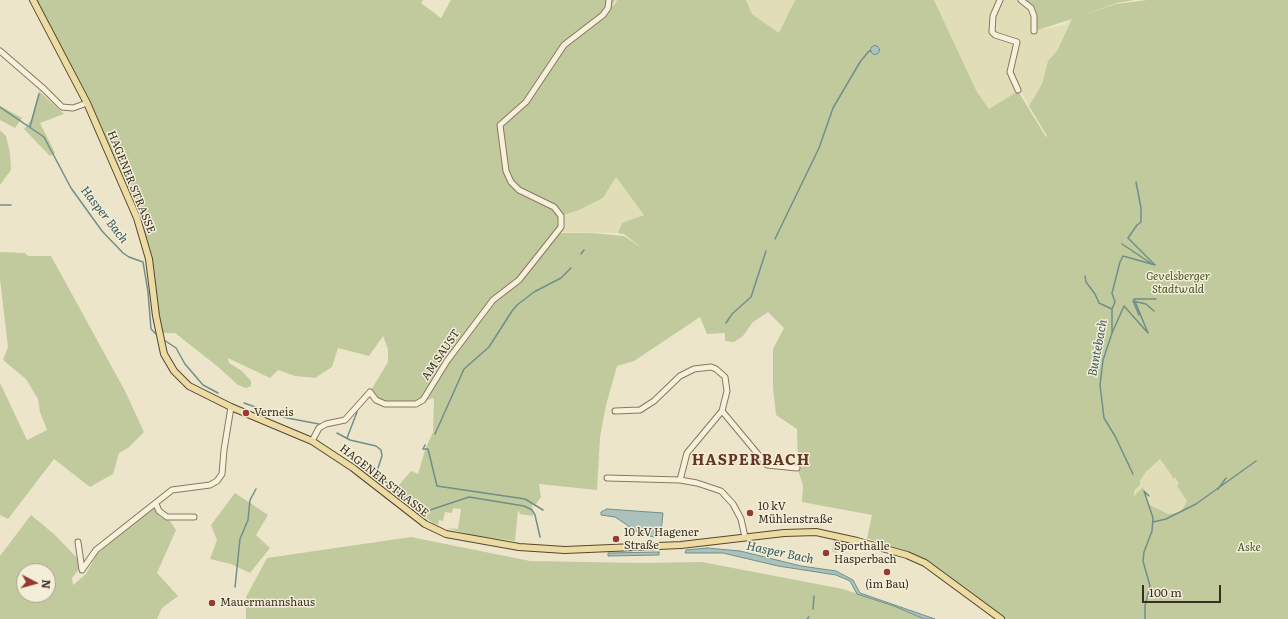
<!DOCTYPE html>
<html>
<head>
<meta charset="utf-8">
<style>
	body { margin:0 }
	#map { position:relative; width:1288px; height:619px; overflow:hidden; background:#ece5c9; font-family:Literata,serif }
	canvas { display:block }
	.north { position:absolute; left:16px; top:563px; width:40px; height:40px; box-sizing:border-box; background:#f4eed9; border:1px solid #a9a28f; border-radius:50%; rotate:96deg; font-size:11px; font-weight:700; line-height:16px; text-align:center; color:#392f21 }
	.north::after { content:''; display:block; margin:auto; width:14px; height:18px; background:#933a32; clip-path:polygon(50% 0,100% 100%,50% 72%,0 100%) }
	.scale { position:absolute; left:1142px; top:585px; width:79px; height:18px; box-sizing:border-box; border:2px solid #392f21; border-top:0; padding-left:5px; font-size:12px; line-height:14px; white-space:nowrap; color:#392f21; -webkit-text-stroke:3px #f4eed9; paint-order:stroke }
</style>
</head>
<body>
<div id="map">
<canvas width="1288" height="619"></canvas>
<div class="north">N</div>
<div class="scale">100 m</div>
</div>
<script>
const g = document.querySelector('canvas').getContext('2d');
g.lineJoin = 'round';
function fillPath(path, color) {
  g.fillStyle = color;
  g.fill(path, 'evenodd');
}
function poly(rows) {
  const path = new Path2D();
  for (const r of rows) {
    if (r.length === 3) {
      path.moveTo(r[0] + r[2], r[1]);
      path.arc(r[0], r[1], r[2], 0, 2 * Math.PI);
      continue;
    }
    path.moveTo(r[0], r[1]);
    for (let i = 2; i < r.length; i += 2) path.lineTo(r[i], r[i + 1]);
  }
  return path;
}
function trace(path, color, width, dash) {
  g.strokeStyle = color;
  g.lineWidth = width;
  g.lineCap = dash ? 'butt' : 'round';
  g.setLineDash(dash || []);
  g.stroke(path);
}
function label(font, color, halo, rows, align = 'center') {
  g.font = font + ' Literata,serif';
  g.lineWidth = 3;
  g.setLineDash([]);
  g.textBaseline = 'middle';
  g.strokeStyle = halo;
  g.fillStyle = color;
  for (const [text, x, y, turn = 0] of rows) {
    g.save();
    g.translate(x, y);
    g.rotate((+turn || 0) * Math.PI / 180);
    g.textAlign = isNaN(turn) ? turn : align;
    if (halo) g.strokeText(text, 0, 0);
    g.fillText(text, 0, 0);
    g.restore();
  }
}
fillPath(poly([
	[746,0,795,0,779,33,752,14],
	[934,0,1020,0,1030,9,1043,29,1065,25,1072,18,1057,51,1048,61,1042,84,1029,106,1020,90,989,109,977,92],
	[616,177,645,215,622,223,618,233,557,232,561,216,579,210,603,198],
	[1160,459,1173,478,1179,472,1187,501,1177,519,1134,497,1136,490,1140,485,1140,481,1145,473]
]), '#e1deb7');
fillPath(poly([
	[33,0,423,0,421,3,441,18,451,0,615,0,613,4,608,7,559,53,609,7,614,5,617,0,746,0,752,14,779,33,795,0,934,0,977,92,989,109,1018,91,1046,137,1047,136,1029,106,1042,84,1048,61,1057,51,1072,19,1034,31,1034,16,1022,0,1134,0,1117,3,1079,16,1116,4,1147,0,1288,0,1288,619,1005,619,926,561,867,538,872,515,802,502,803,486,798,470,797,429,776,415,773,388,773,349,784,328,768,312,753,322,743,336,734,342,725,341,725,333,707,334,700,317,634,361,617,366,606,405,600,437,597,490,539,484,541,497,536,504,532,505,533,516,520,514,518,510,515,541,472,535,447,528,458,529,461,509,453,508,452,513,445,512,443,521,439,520,438,525,433,523,392,493,411,471,418,474,425,450,433,432,434,401,433,398,419,403,385,404,370,392,388,362,388,349,383,336,369,356,338,348,332,367,315,378,295,376,278,370,270,378,228,358,229,363,242,371,251,381,251,386,246,388,238,385,217,366,175,333,159,333,145,243,102,136],
	[616,177,644,215,622,223,618,233,624,234,642,248,624,236,590,233,556,233,520,280,492,300,519,279,560,226,559,212,561,216,579,210,603,198],
	[1160,459,1174,479,1175,477,1179,484,1177,486,1187,501,1181,512,1168,514,1148,504,1143,487,1134,496,1135,490,1140,485,1140,481,1145,473],
	[39,91,64,114,40,123,55,153,50,156,24,129,31,120],
	[0,106,22,118,15,128,0,120],
	[0,130,6,136,10,153,11,170,0,185],
	[0,252,25,253,28,256,51,256,125,391,144,432,128,448,119,453,113,474,90,487,54,459,8,519,0,515,0,383,27,440,47,430,40,412,38,399,26,379,3,360,8,347,0,279],
	[235,493,268,515,256,535,270,548,250,573,231,564,210,559,217,540,211,525],
	[155,507,160,517,170,521,176,530,157,573,178,596,162,608,157,619,0,619,0,556,31,515,54,534,83,564,72,578,73,585,86,574,97,554],
	[24,571,48,571,48,595,24,595],
	[411,537,530,561,641,563,702,562,843,589,894,606,924,619,246,619,246,597,267,558],
	[834,540,842,542,839,551,837,550,836,553,832,551]
]), '#c1ca9d');
const water = poly([
	[875,50,4.5],
	[607,509,663,513,661,532,658,536,653,537,636,531,615,517,601,515,601,512,607,509],
	[707,548,740,551,801,566,836,571,853,580,860,593,935,619,924,619,894,606,857,594,850,581,836,575,778,566,723,553,685,553,686,550,707,548],
	[659,552,659,555,608,556,608,553,659,552]
]);
fillPath(water, '#aac1bc');
trace(water, '#708f8a', 1);
trace(poly([
	[0,107,44,137,71,188,102,231,123,253,129,257,143,262,148,292,151,329,159,337],
	[30,127,39,94],
	[0,205,11,205],
	[775,239,819,148,833,108,860,62,869,51,871,51],
	[1122,244,1152,264],
	[581,254,584,250],
	[1085,276,1086,282,1095,294,1099,303,1112,309],
	[1139,315,1133,301,1146,304,1154,311],
	[726,323,732,314,751,297,766,251],
	[1112,333,1124,306,1148,333,1134,299,1156,299],
	[164,340,176,348,185,364,203,385,218,393],
	[244,403,287,418,319,424],
	[337,433,350,440,376,446,381,450,382,456,376,474,419,509,430,510,469,497,524,506,532,510,535,515,540,537],
	[435,434,464,369,489,347,512,311,517,305,534,292,561,278,571,268],
	[347,438,357,412],
	[425,445,423,449,428,449,437,486,525,499,543,510],
	[1133,474,1115,436,1104,418,1100,385,1103,360,1112,333,1112,309,1115,302,1112,293,1120,262,1123,256,1155,265,1128,238,1137,225,1141,222,1141,208,1136,182],
	[1218,489,1226,478],
	[1144,491,1153,518,1152,531,1144,552,1143,561,1150,586,1145,606,1145,619],
	[1144,491,1149,496],
	[1153,522,1166,519,1196,504,1256,461],
	[235,587,240,539,248,520,250,500,256,489],
	[813,609,814,596],
	[807,619,809,617]
]), '#708f8a', 1.5);
const minor = poly([
	[1000,0,993,16,992,32,995,35,1017,42,1010,72,1018,90],
	[1021,0,1031,8,1034,16,1034,31],
	[0,51,44,89,62,107,73,108,87,103],
	[615,411,640,410,654,401,680,376,694,369,711,367,716,369,725,377,727,391,722,411,687,453,680,480],
	[722,411,767,465,797,468],
	[312,441,319,428,326,424,345,420,370,392,376,400,385,404,416,404,423,400,447,361,493,300,519,280,561,227,561,216,554,207,519,190,511,182,506,171,500,125,526,102,564,45,603,15,608,8,609,0],
	[607,478,680,480,697,483,721,491,733,504,741,519,745,537],
	[156,504,159,511,167,517,194,517],
	[78,542,82,570,96,550,172,490,210,485,217,481,222,474,224,450,231,407]
]);
const major = poly([
	[33,0,87,103,137,218,149,259,156,316,164,354,174,371,189,386,231,407,312,441,353,468,425,524,446,534,519,547,565,550,681,545,784,533,816,532,857,541,907,555,925,563,1001,619]
]);
trace(minor, '#88785f', 7);
trace(major, '#564632', 8);
trace(minor, '#f7f1dc', 5);
trace(major, '#ecdca4', 6);
for (const [x, y, r, color] of [
	[246,413,4,"#933a32"],
	[750,513,4,"#933a32"],
	[616,539,4,"#933a32"],
	[826,553,4,"#933a32"],
	[887,572,4,"#933a32"],
	[212,603,4,"#933a32"]
]) {
  const dot = new Path2D();
  dot.arc(x, y, r, 0, 2 * Math.PI);
  g.fillStyle = color;
  g.fill(dot);
  trace(dot, '#f4eed9', 1.5);
}
label('11px', '#392f21', '#f4eed9', [
	["HAGENER STRASSE",131,182,68],
	["AM SAUST",441,355,-56],
	["HAGENER STRASSE",384,481,38]
]);
label('italic 11px', '#465429', '#f4eed9', [
	["Gevelsberger",1178,277],
	["Stadtwald",1178,290],
	["Aske",1249,548]
]);
label('11px', '#392f21', '#f4eed9', [
	["Verneis",254,413],
	["10 kV",758,507],
	["Mühlenstraße",758,520],
	["10 kV Hagener",624,533],
	["Straße",624,546],
	["Sporthalle",834,547],
	["Hasperbach",834,560],
	["(im Bau)",887,585,"center"],
	["Mauermannshaus",220,603]
], 'left');
label('italic 12px', '#325758', '#f4eed9', [
	["Hasper Bach",104,215,52],
	["Buntebach",1098,348,-79],
	["Hasper Bach",780,553,12]
]);
g.letterSpacing = '1px';
label('bold 15px', '#633623', '#f4eed9', [
	["HASPERBACH",751,461]
]);
g.letterSpacing = '0px';
</script>
</body>
</html>
